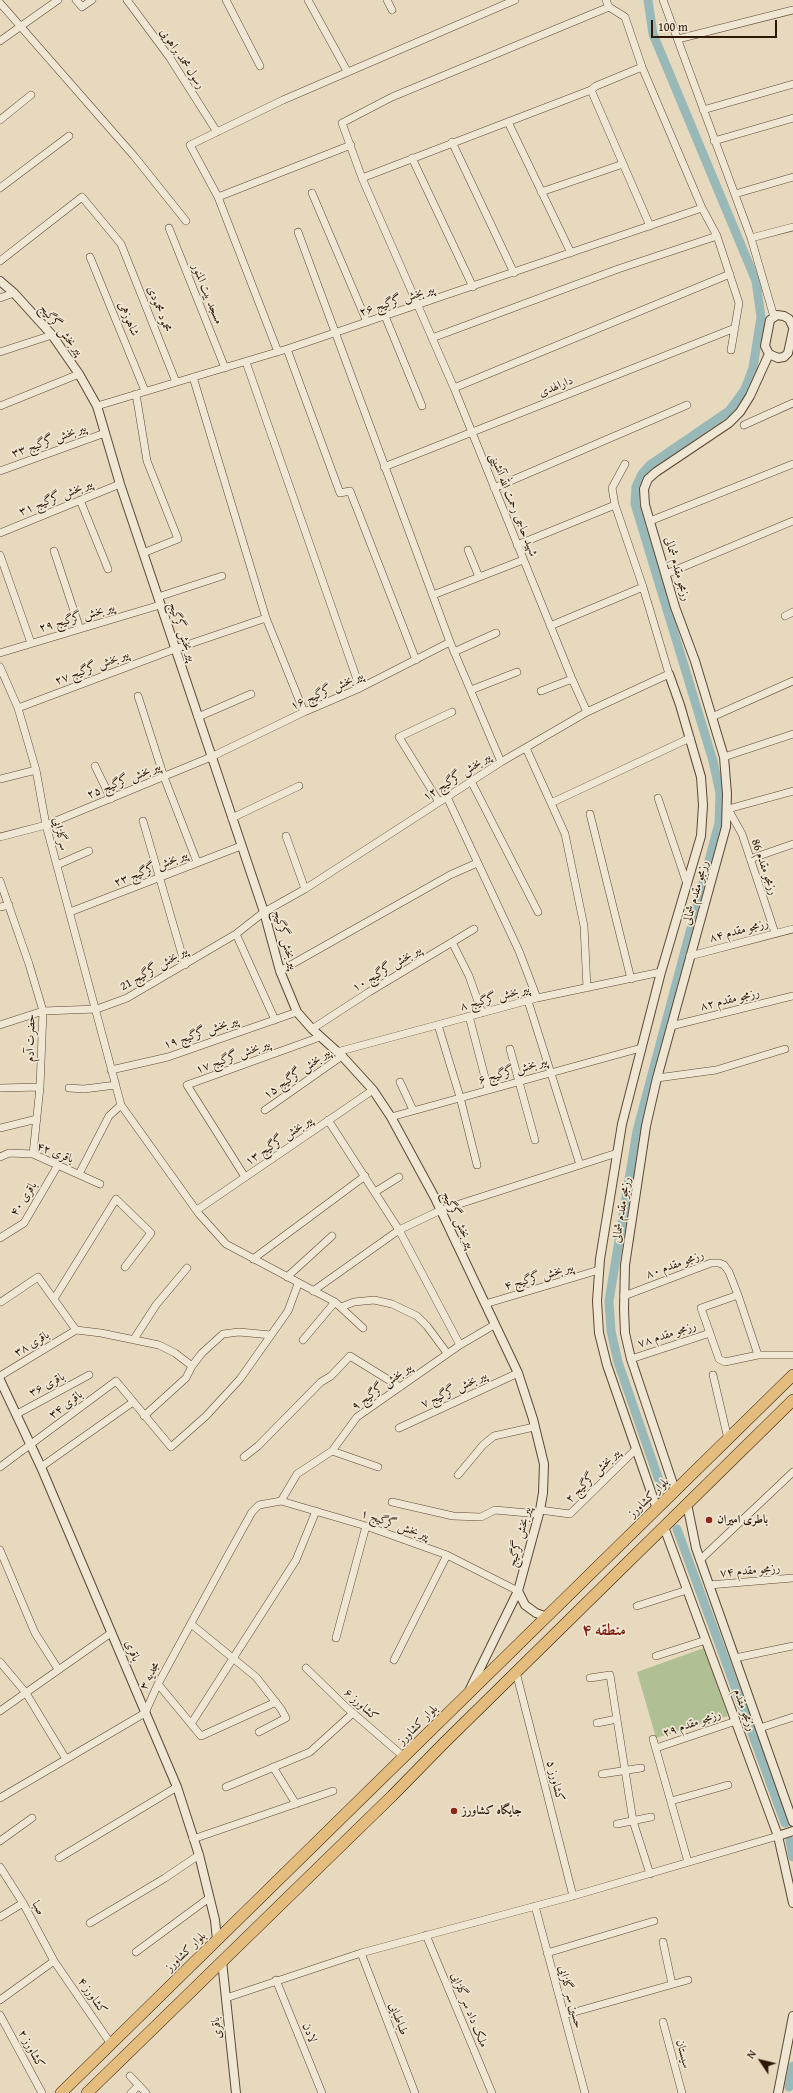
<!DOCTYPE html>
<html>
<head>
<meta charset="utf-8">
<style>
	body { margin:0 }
	#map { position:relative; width:793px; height:2093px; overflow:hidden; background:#e7d9bd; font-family:"Gentium Book Plus",serif }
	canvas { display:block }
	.north { position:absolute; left:741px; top:2041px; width:40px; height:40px; -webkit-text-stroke:3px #efe6d4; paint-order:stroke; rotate:305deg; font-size:11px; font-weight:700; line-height:16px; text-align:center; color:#2d1705 }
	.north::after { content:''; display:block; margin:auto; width:14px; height:18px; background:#2d1705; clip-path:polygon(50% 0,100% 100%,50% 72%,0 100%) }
	.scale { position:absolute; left:651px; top:20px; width:126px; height:18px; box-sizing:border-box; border:2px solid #2d1705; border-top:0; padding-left:5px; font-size:12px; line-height:14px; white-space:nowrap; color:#2d1705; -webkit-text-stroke:3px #efe6d4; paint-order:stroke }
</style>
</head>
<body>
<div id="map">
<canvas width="793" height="2093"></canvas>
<div class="north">N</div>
<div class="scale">100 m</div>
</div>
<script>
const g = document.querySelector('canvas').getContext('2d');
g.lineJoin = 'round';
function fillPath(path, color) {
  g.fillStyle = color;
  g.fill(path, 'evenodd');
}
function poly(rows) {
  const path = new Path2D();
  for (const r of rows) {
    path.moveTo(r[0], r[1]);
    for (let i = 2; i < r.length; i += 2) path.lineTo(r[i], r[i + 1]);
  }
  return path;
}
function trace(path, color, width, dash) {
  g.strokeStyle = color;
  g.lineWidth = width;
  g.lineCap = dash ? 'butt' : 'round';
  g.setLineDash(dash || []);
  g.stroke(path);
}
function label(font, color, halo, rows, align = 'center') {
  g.font = font + ' "Gentium Book Plus",Amiri,serif';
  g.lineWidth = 3.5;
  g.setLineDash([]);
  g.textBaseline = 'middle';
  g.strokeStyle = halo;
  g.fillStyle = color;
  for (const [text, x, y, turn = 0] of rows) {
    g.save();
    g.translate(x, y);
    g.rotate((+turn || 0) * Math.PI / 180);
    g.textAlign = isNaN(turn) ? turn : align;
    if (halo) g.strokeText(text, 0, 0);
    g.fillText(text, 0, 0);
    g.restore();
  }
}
fillPath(poly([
	[704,1648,728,1716,656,1738,637,1672]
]), '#b1c094');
trace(poly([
	[648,0,653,34,756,281,761,317,753,368,745,389,735,403,729,411,650,465,642,474,636,487,635,504,713,761,720,793,719,823,637,1131,609,1301,611,1331,618,1362,662,1489],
	[677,1529,785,1823],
	[790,1841,793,1857],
	[789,2087,793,2066]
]), '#99b9b9', 9);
const minor = poly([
	[76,0,82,7,92,0],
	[127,0,170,58,217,132],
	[226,0,260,66],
	[308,0,347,71],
	[387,0,392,10],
	[606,0,609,7,625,17,642,67,702,208,717,236,739,303,731,350],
	[663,0,751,238,774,317],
	[0,3,134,156,186,221],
	[678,39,793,10],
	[0,41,58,0],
	[591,90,650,226],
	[703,110,793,84],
	[0,120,31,95],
	[508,122,571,253],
	[714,141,793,118],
	[452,142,514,273],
	[412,158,473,287],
	[362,178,591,90,596,86,642,67],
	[0,188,69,136],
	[541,192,623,164],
	[312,193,367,322],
	[735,194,793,177],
	[218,197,351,145],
	[169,228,225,368],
	[298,232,450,642,501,762],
	[751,238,793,227],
	[90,257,145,391],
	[0,261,82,197,121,244,176,382],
	[0,298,14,293],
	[385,316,422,406],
	[432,338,618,269,717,236],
	[287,349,340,493,350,491,416,660],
	[0,352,52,335],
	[278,352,218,197,190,145,283,100,515,0],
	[246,362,360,688],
	[193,377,266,618,304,712],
	[454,388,730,274],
	[136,394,147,461,178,539,143,553],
	[0,406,79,374],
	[97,406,287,349,702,208],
	[744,425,793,403],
	[384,467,735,328],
	[0,471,105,433],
	[494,488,687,405],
	[80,500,108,569],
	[650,521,793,464],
	[0,533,120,484],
	[517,545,615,505],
	[468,550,479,577],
	[54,551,80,629],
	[0,555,31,643],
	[666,574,793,521],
	[433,595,523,560],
	[158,597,222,576],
	[785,616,793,612],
	[550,626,643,587],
	[454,652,496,633],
	[0,653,160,605],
	[0,667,18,708,36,770,46,825,121,1105,199,1214,226,1244,335,1302,363,1328],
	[471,690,517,672],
	[541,691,572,679],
	[138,696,164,777,197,862],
	[18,708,175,649,266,618],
	[587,712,572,679,454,388,362,178,342,123,392,97,609,7],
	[198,717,251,694],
	[712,717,793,681],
	[526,748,565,834,584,926,587,988],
	[724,757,793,734],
	[95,766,111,799],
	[0,779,36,770],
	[471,781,538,912],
	[447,797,519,951,537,998],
	[658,798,687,884],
	[439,802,399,737,452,712],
	[551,803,690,738],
	[590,814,631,979],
	[232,818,299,786],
	[143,821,185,965],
	[286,836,305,889],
	[0,837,46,825,211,757,304,712,360,688,450,642],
	[750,859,793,844],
	[57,865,89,851],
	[0,881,29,964,43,1011,40,1087,33,1154],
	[0,907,9,905],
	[70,912,241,846],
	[775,933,742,834,728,809,793,791],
	[236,934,275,1020],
	[452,942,469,976,482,1013],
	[690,956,793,929],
	[280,971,450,875,477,863],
	[528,1001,580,1165],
	[469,1016,488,1089],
	[0,1025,43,1011,97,1009,127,998,236,934,264,912,305,889,501,762,587,712,669,674,643,587,615,505,612,488,625,464],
	[438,1025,460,1097,477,1165],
	[671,1026,793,996],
	[312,1029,369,992,474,929],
	[510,1049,535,1140],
	[337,1052,537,998,661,972],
	[111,1070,168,1057,297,1012],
	[657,1078,716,1070,785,1049],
	[400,1082,413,1110],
	[0,1088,40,1087],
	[69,1088,84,1089,116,1085],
	[265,1110,342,1056],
	[391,1117,641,1048],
	[328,1120,399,1230,460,1345],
	[0,1128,37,1119],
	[0,1157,9,1153,33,1154,100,1184],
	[79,1174,109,1116,121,1105],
	[245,1177,187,1085,320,1037],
	[375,1192,399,1177],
	[197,1210,373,1090],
	[0,1238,24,1223,58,1165],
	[253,1259,365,1176],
	[287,1277,332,1236],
	[313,1291,399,1230,441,1210,617,1153],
	[624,1296,711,1263,719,1263,724,1265,729,1272,738,1295],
	[54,1299,116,1199,151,1233,125,1267],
	[1,1302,38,1277,76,1330,101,1333,159,1345,175,1353,192,1366],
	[485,1304,599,1270],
	[341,1307,354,1302,374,1300,392,1304,417,1316,427,1326,447,1353],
	[134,1339,156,1305,187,1268],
	[303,1340,335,1302],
	[758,1355,738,1295,701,1308,719,1359,725,1362,758,1355,793,1355],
	[631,1359,710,1333],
	[713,1375,728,1439],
	[0,1376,76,1330],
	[17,1414,89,1375],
	[144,1416,186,1378,192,1366,202,1353,223,1334,239,1332,271,1335],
	[399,1428,518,1373],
	[332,1451,378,1467],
	[244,1457,258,1446,321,1382,331,1376,350,1356,400,1387],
	[0,1467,116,1381,171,1447,206,1416,240,1379,288,1311,298,1284],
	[41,1467,133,1402],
	[458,1475,483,1445,494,1436,534,1427],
	[281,1501,297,1474,332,1451,357,1417,460,1345,494,1325],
	[392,1502,453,1516,481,1517,495,1510,539,1514],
	[540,1510,570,1514,636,1449],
	[0,1550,35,1633,58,1669],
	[700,1560,793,1472],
	[709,1585,793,1578],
	[637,1606,687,1590],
	[191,1624,256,1677,281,1709,286,1718,259,1732],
	[336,1638,366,1526],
	[656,1656,706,1640],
	[735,1658,793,1646],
	[394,1660,447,1555],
	[0,1662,26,1693,66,1759],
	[306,1668,346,1707,404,1757],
	[516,1672,573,1896],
	[590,1678,610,1675,633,1821,650,1874],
	[158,1684,201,1736,276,1702],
	[0,1711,111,1633],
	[597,1723,617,1719],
	[191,1724,296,1560,316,1511],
	[760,1728,793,1717],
	[653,1739,688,1862],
	[656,1748,736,1721],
	[273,1767,296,1804],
	[602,1774,641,1768],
	[226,1787,310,1752,353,1713],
	[0,1798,145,1713,158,1684,227,1557,252,1512,259,1505,281,1501,366,1526,447,1555,518,1591],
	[671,1801,728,1785],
	[617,1824,651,1817],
	[193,1839,333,1791],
	[0,1841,32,1818],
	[59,1858,177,1787],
	[0,1867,23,1903,54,1961,111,2044],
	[535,1906,585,2093],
	[0,1917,23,1903],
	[90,1923,165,1878,199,1855],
	[426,1935,492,2093],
	[663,1942,672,1984],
	[136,1952,209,1898],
	[361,1953,415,2093],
	[547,1953,654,1921],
	[276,1980,322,2093],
	[226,1998,361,1953,573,1896,778,1836],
	[0,2000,54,1961],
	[0,2015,42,2093],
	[564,2015,688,1980],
	[663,2022,682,2093],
	[130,2076,146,2093],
	[131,2093,139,2085]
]);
const tertiary = poly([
	[0,281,14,293,52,335,79,374,97,406,120,484,264,912,280,971,297,1012,312,1029,342,1056,373,1090,391,1117,435,1198,518,1373,533,1419,544,1464,543,1493,540,1510,518,1591,470,1689],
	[793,327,789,319,784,316,777,315,770,320,765,346,769,354,778,358,784,357,788,353,793,330],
	[0,1380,41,1467,177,1787,199,1855,215,1920,217,1940],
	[675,1490,631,1359,625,1333,624,1309,625,1265,646,1126,657,1078,726,827,727,794,724,757,695,661,675,607,645,505,644,489,648,479,656,472,729,423,740,412,750,396,769,354],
	[687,1504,696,1548,793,1822],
	[657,1509,607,1365,599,1333,597,1301,600,1259,622,1124,661,972,701,836,703,805,701,777,680,705,669,674],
	[664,1527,778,1836,793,1903],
	[518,1591,525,1605,536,1613,547,1617],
	[778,1836,793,1831],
	[222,1961,236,2093],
	[778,2093,793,2016]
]);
const primary = poly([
	[61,2093,793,1375],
	[87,2093,392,1796,445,1742,793,1400]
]);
trace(minor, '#5c4833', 8);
trace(tertiary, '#5c4833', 10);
trace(primary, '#2d1705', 12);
trace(minor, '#efe6d4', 7);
trace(tertiary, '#efe6d4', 8);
trace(primary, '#e4bc7e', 11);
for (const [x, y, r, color] of [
	[709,1520,4,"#8f2418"],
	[454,1811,4,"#8f2418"]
]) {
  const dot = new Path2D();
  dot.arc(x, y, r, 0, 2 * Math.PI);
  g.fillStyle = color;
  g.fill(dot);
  trace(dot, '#efe6d4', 1.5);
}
label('12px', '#2d1705', '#efe6d4', [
	["رسول محمد براهویی",182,59,56],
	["مسجد بیت المنور",207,294,68],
	["پیر بخش گرگیج ۲۶",397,301,-18],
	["محمود محمودی",159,309,69],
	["شاهوزهی",128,319,67],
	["پیر بخش گرگیج",61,330,51],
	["دارالهدی",556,387,-22],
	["پیر بخش گرگیج ۳۳",49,441,-20],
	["پیر بخش گرگیج ۳۱",56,498,-22],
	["شهید حاجی رحمت الله آنشینی",513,505,68],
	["رزمجو مقدم شمالی",677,569,74],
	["پیر بخش گرگیج ۲۹",77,618,-16],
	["پیر بخش گرگیج",182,632,71],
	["پیر بخش گرگیج ۲۷",92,668,-21],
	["پیر بخش گرگیج ۱۶",327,691,-24],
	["پیر بخش گرگیج ۱۲",457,777,-33],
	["پیر بخش گرگیج ۲۵",124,781,-22],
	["سرگلزایی",60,834,76],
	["رزمجو مقدم 86",764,867,71],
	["پیر بخش گرگیج ۲۳",151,869,-22],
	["رزمجو مقدم شمالی",696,893,-74],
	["رزمجو مقدم ۸۴",739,931,-15],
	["پیر بخش گرگیج",285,940,74],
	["پیر بخش گرگیج 21",154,969,-30],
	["پیر بخش گرگیج ۱۰",387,969,-31],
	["پیر بخش گرگیج ۸",495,998,-15],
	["رزمجو مقدم ۸۲",730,1000,-14],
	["پیر بخش گرگیج ۱۹",201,1033,-19],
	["حضرت آدم",31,1038,-89],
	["پیر بخش گرگیج ۱۷",233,1057,-20],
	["پیر بخش گرگیج ۶",513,1071,-16],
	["پیر بخش گرگیج ۱۵",297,1074,-35],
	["پیر بخش گرگیج ۱۳",279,1141,-34],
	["باقری ۴۲",55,1153,21],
	["باقری ۴۰",24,1199,-57],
	["رزمجو مقدم شمالی",622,1210,-81],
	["پیر بخش گرگیج",458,1220,65],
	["رزمجو مقدم ۸۰",675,1265,-20],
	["پیر بخش گرگیج ۴",539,1277,-16],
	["رزمجو مقدم ۷۸",667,1335,-18],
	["باقری ۳۸",32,1344,-31],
	["باقری ۳۶",47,1385,-28],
	["پیر بخش گرگیج ۹",382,1387,-36],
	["پیر بخش گرگیج ۷",454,1390,-25],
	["باقری ۳۴",66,1405,-37],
	["پیر بخش گرگیج ۲",593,1476,-45],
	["بلوار کشاورز",649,1498,-44],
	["پیر بخش گرگیج ۱",395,1525,19],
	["پیر بخش گرگیج",520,1537,-75],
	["رزمجو مقدم ۷۴",750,1571,-5],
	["باقری",132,1651,67],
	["مجدیه ۳",150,1676,-63],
	["کشاورز ۶",361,1705,42],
	["رزمجو مقدم",744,1710,70],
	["رزمجو مقدم ۲۹",692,1724,-19],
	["بلوار کشاورز",418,1725,-45],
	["کشاورز ۵",555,1781,76],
	["صبا",38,1908,62],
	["بلوار کشاورز",186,1952,-44],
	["کشاورز ۴",92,1996,55],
	["حسین سر گلزایی",570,1997,75],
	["ملک داد سر گلزایی",469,2010,68],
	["طباطبایی",398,2019,69],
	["باقری",217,2028,-96],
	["لادن",309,2033,68],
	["کشاورز ۲",31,2049,61],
	["سیستان",683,2054,75]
]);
label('bold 12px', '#2d1705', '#efe6d4', [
	["باطری امیران",717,1520],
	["جایگاه کشاورز",462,1811]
], 'left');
label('bold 16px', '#7a1f14', '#efe6d4', [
	["منطقه ۴",604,1631]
]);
</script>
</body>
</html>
